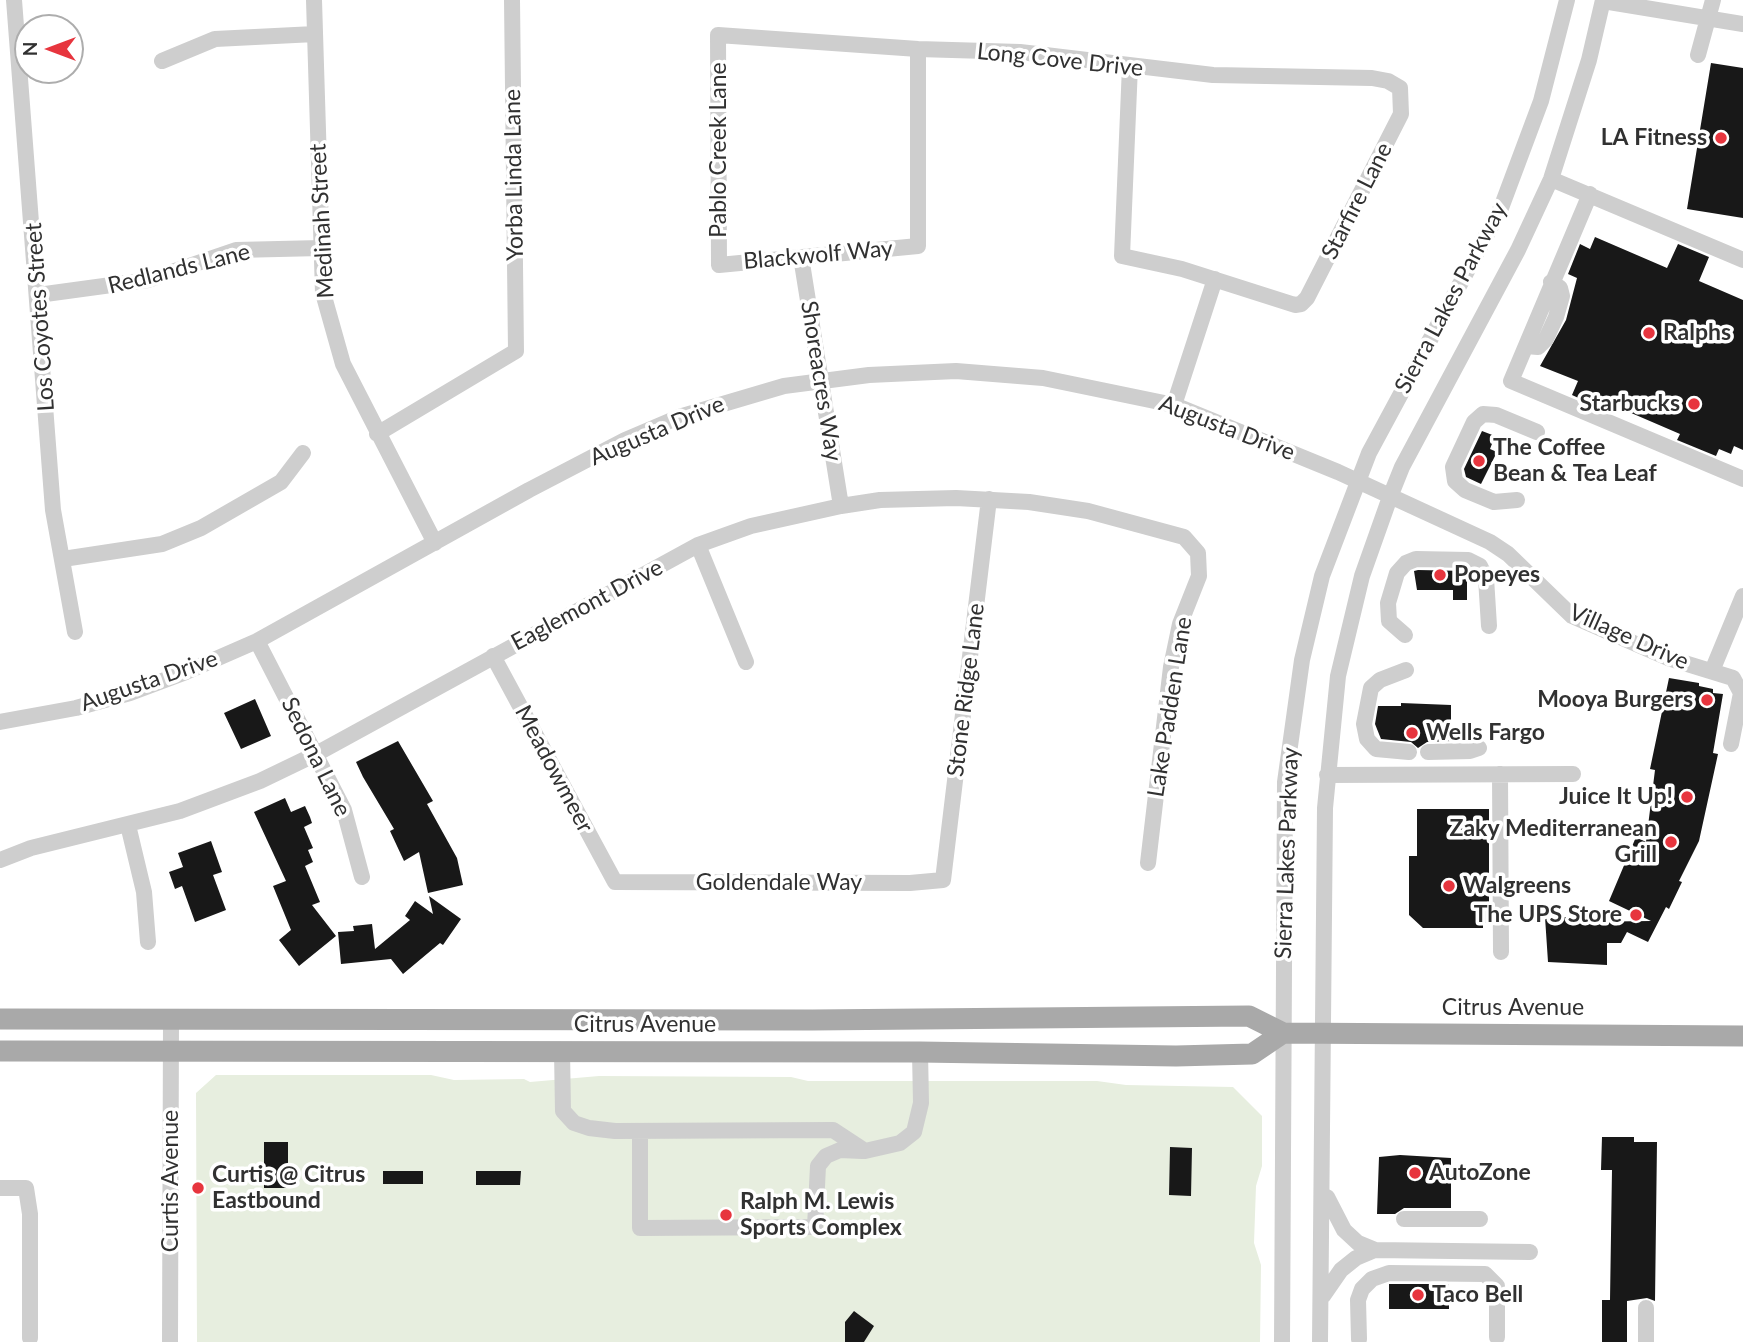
<!DOCTYPE html>
<html>
<head>
<meta charset="utf-8">
<style>
	body { margin:0 }
	#map { position:relative; width:1743px; height:1342px; overflow:hidden; background:#fff; font-family:Lato,sans-serif }
	canvas { display:block }
	.north { position:absolute; left:14px; top:14px; width:70px; height:70px; box-sizing:border-box; background:#fff; border:2px solid #adadad; border-radius:50%; rotate:270deg; font-size:19px; font-weight:700; line-height:28px; text-align:center; color:#313131 }
	.north::after { content:''; display:block; margin:auto; width:24px; height:32px; background:#e7353e; clip-path:polygon(50% 0,100% 100%,50% 72%,0 100%) }
</style>
</head>
<body>
<div id="map">
<canvas width="1743" height="1342"></canvas>
<div class="north">N</div>
</div>
<script>
const g = document.querySelector('canvas').getContext('2d');
g.lineJoin = 'round';
function fillPath(path, color) {
  g.fillStyle = color;
  g.fill(path, 'evenodd');
}
function poly(rows) {
  const path = new Path2D();
  for (const r of rows) {
    path.moveTo(r[0], r[1]);
    for (let i = 2; i < r.length; i += 2) path.lineTo(r[i], r[i + 1]);
  }
  return path;
}
function trace(path, color, width, dash) {
  g.strokeStyle = color;
  g.lineWidth = width;
  g.lineCap = dash ? 'butt' : 'round';
  g.setLineDash(dash || []);
  g.stroke(path);
}
function label(font, color, halo, rows, align = 'center') {
  g.font = font + ' Lato,sans-serif';
  g.lineWidth = 7;
  g.setLineDash([]);
  g.textBaseline = 'middle';
  g.strokeStyle = halo;
  g.fillStyle = color;
  for (const [text, x, y, turn = 0] of rows) {
    g.save();
    g.translate(x, y);
    g.rotate((+turn || 0) * Math.PI / 180);
    g.textAlign = isNaN(turn) ? turn : align;
    if (halo) g.strokeText(text, 0, 0);
    g.fillText(text, 0, 0);
    g.restore();
  }
}
fillPath(poly([
	[216,1075,431,1075,454,1080,524,1079,530,1082,599,1076,791,1077,808,1081,1097,1081,1126,1085,1233,1087,1262,1116,1262,1166,1256,1186,1254,1243,1261,1265,1260,1342,197,1342,196,1093]
]), '#e7eedf');
fillPath(poly([
	[1711,63,1743,68,1743,218,1687,209],
	[1595,237,1667,268,1678,244,1709,257,1699,281,1743,300,1743,450,1734,446,1731,454,1719,449,1716,456,1677,440,1680,434,1601,400,1598,407,1572,395,1578,381,1540,366,1566,320,1577,278,1568,274,1580,244,1590,249],
	[1482,431,1495,436,1490,449,1497,452,1481,484,1466,477,1464,469],
	[1418,570,1467,571,1467,600,1453,600,1453,590,1417,590,1414,571],
	[1669,678,1699,683,1699,686,1713,689,1713,693,1723,694,1713,753,1718,754,1699,841,1679,881,1682,882,1669,909,1666,907,1648,942,1627,932,1621,943,1607,943,1607,965,1548,962,1545,917,1575,917,1575,922,1651,921,1609,901,1636,837,1646,842,1655,770,1650,769],
	[255,699,271,736,241,749,224,713],
	[1401,703,1451,705,1451,741,1427,742,1418,748,1411,742,1381,739,1375,724,1378,706,1401,706],
	[398,741,433,801,427,804,457,858,463,885,428,893,419,852,404,861,390,831,394,829,363,777,356,762],
	[285,798,291,812,305,806,310,817,312,823,304,827,313,848,308,850,313,862,305,866,320,902,312,905,336,936,299,966,279,940,291,930,273,886,286,881,254,812],
	[1417,809,1489,809,1489,923,1483,923,1483,928,1423,928,1409,915,1409,856,1417,856],
	[211,841,222,872,213,875,226,910,195,922,182,886,175,889,169,872,183,867,178,853],
	[429,896,461,919,443,945,440,943,403,974,391,959,341,964,338,932,354,931,353,926,372,924,375,949,410,920,405,916,415,901,433,914],
	[1602,1137,1634,1137,1634,1142,1657,1142,1655,1301,1647,1298,1627,1301,1627,1342,1602,1342,1602,1300,1610,1300,1612,1170,1601,1170],
	[264,1142,288,1142,288,1188,264,1188],
	[1170,1147,1192,1148,1191,1196,1169,1195],
	[1400,1155,1451,1158,1451,1208,1404,1208,1395,1214,1377,1214,1379,1157],
	[383,1171,423,1171,423,1184,383,1184],
	[476,1171,521,1171,520,1185,476,1185],
	[1389,1284,1449,1284,1449,1309,1389,1309],
	[854,1311,874,1326,864,1342,845,1342,845,1322]
]), '#181818');
trace(poly([
	[14,0,53,510,75,632],
	[314,0,323,293,343,364,435,543],
	[1603,1,1743,24],
	[918,49,918,246,719,265,718,35,918,49,1020,52,1213,75,1372,78,1388,81,1400,88,1401,114,1307,298,1301,304,1295,305,1182,269,1122,256,1130,66],
	[1698,55,1713,0],
	[162,61,215,39,315,34],
	[1551,179,1743,260],
	[1590,194,1511,381,1743,479],
	[801,257,841,506],
	[38,295,148,280,236,250,321,248],
	[1526,346,1538,347,1546,339,1556,317,1562,296,1560,288,1551,282],
	[1174,405,1215,279],
	[377,434,516,351,512,0],
	[1517,500,1494,502,1465,490,1455,481,1453,467,1474,422,1483,414,1496,415,1537,432],
	[698,545,746,662],
	[63,559,162,544,201,528,281,482,303,453],
	[1405,635,1389,621,1388,603,1397,573,1406,563,1416,559,1468,560,1480,566,1486,578,1489,626],
	[257,641,344,810,362,877],
	[493,656,615,882,910,883,943,880,989,499],
	[1406,670,1380,680,1371,688,1364,724,1367,739,1376,749,1409,752],
	[1712,671,1743,596],
	[0,722,76,708,130,693,186,672,257,641,529,490,625,440,679,417,784,386,869,375,956,371,1043,378,1174,405,1338,472,1490,542,1508,554,1572,616,1668,658,1733,678,1741,693,1731,744],
	[1428,752,1470,751,1479,748],
	[1500,774,1501,952],
	[1327,775,1573,774],
	[128,825,144,892,148,942],
	[0,860,31,848,180,811,260,781,316,754,698,545,751,526,841,506,880,500,956,498,1029,502,1088,511,1184,537,1198,553,1199,576,1180,624,1171,667,1148,863],
	[562,1051,563,1111,574,1123,589,1128,615,1131,833,1130,865,1151,900,1143,914,1132,921,1103,920,1052],
	[640,1131,640,1228,815,1227,818,1166,826,1156,840,1150,862,1151],
	[0,1188,26,1188,30,1214,30,1338],
	[1327,1197,1344,1230,1358,1243,1375,1250,1530,1252],
	[1404,1219,1480,1219],
	[1323,1296,1341,1270,1356,1258,1375,1250],
	[1646,1308,1646,1342],
	[1359,1339,1358,1300,1362,1289,1372,1279,1389,1273,1485,1274,1497,1286,1497,1337],
	[170,1342,171,1020],
	[1282,1342,1285,782,1302,660,1322,576,1369,453,1501,208,1541,101,1567,0],
	[1320,1342,1325,808,1338,676,1362,576,1390,497,1402,467,1518,250,1551,179,1589,60,1603,0]
]), '#cecece', 16);
trace(poly([
	[0,1019,812,1020,1249,1016,1283,1033,1743,1036],
	[0,1051,920,1052,1176,1056,1252,1054,1283,1033]
]), '#a9a9a9', 21);
for (const [x, y, r, color] of [
	[1721,138,7,"#e7353e"],
	[1649,333,7,"#e7353e"],
	[1694,404,7,"#e7353e"],
	[1479,461,7,"#e7353e"],
	[1440,575,7,"#e7353e"],
	[1707,700,7,"#e7353e"],
	[1412,733,7,"#e7353e"],
	[1687,797,7,"#e7353e"],
	[1671,842,7,"#e7353e"],
	[1449,886,7,"#e7353e"],
	[1636,915,7,"#e7353e"],
	[1415,1173,7,"#e7353e"],
	[198,1188,7,"#e7353e"],
	[726,1215,7,"#e7353e"],
	[1418,1295,7,"#e7353e"]
]) {
  const dot = new Path2D();
  dot.arc(x, y, r, 0, 2 * Math.PI);
  g.fillStyle = color;
  g.fill(dot);
  trace(dot, '#fff', 2.5);
}
label('23px', '#313131', '#fff', [
	["Long Cove Drive",1060,60,6],
	["Pablo Creek Lane",719,150,-90],
	["Yorba Linda Lane",514,175,-91],
	["Starfire Lane",1357,201,-63],
	["Medinah Street",322,221,-93],
	["Blackwolf Way",818,255,-5],
	["Redlands Lane",179,269,-14],
	["Sierra Lakes Parkway",1451,298,-62],
	["Los Coyotes Street",40,317,-94],
	["Shoreacres Way",821,381,81],
	["Augusta Drive",1227,428,21],
	["Augusta Drive",657,431,-23],
	["Eaglemont Drive",587,605,-28],
	["Village Drive",1629,637,24],
	["Augusta Drive",149,681,-19],
	["Stone Ridge Lane",966,690,-83],
	["Lake Padden Lane",1170,707,-81],
	["Sedona Lane",316,757,64],
	["Meadowmeer",554,769,62],
	["Sierra Lakes Parkway",1287,853,-88],
	["Goldendale Way",779,883],
	["Citrus Avenue",1513,1008],
	["Citrus Avenue",645,1025],
	["Curtis Avenue",171,1181,-90]
]);
label('bold 23px', '#313131', '#fff', [
	["LA Fitness",1707,138,"right"],
	["Ralphs",1663,333],
	["Starbucks",1680,404,"right"],
	["The Coffee",1493,448],
	["Bean & Tea Leaf",1493,474],
	["Popeyes",1454,575],
	["Mooya Burgers",1693,700,"right"],
	["Wells Fargo",1426,733],
	["Juice It Up!",1673,797,"right"],
	["Zaky Mediterranean",1657,829,"right"],
	["Grill",1657,855,"right"],
	["Walgreens",1463,886],
	["The UPS Store",1622,915,"right"],
	["AutoZone",1429,1173],
	["Curtis @ Citrus",212,1175],
	["Eastbound",212,1201],
	["Ralph M. Lewis",740,1202],
	["Sports Complex",740,1228],
	["Taco Bell",1432,1295]
], 'left');
</script>
</body>
</html>
